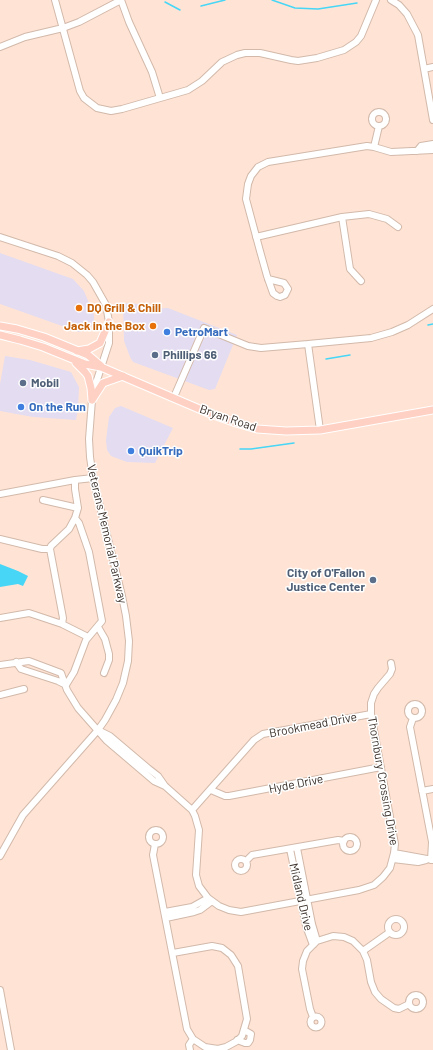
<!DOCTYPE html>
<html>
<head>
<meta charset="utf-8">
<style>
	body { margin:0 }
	canvas { display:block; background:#ffe4d5 }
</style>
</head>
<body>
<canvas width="433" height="1050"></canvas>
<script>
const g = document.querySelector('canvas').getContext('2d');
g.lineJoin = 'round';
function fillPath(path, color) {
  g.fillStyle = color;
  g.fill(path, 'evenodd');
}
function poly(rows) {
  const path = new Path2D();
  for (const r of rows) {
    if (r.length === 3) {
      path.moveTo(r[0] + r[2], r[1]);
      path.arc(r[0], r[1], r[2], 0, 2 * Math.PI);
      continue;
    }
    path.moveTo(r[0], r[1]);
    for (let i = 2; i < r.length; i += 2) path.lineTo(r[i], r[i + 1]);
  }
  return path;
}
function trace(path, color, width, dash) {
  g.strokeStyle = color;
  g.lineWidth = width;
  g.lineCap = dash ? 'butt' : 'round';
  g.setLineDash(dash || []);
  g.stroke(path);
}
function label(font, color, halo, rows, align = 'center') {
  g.font = font + ' Barlow,sans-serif';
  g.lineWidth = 3;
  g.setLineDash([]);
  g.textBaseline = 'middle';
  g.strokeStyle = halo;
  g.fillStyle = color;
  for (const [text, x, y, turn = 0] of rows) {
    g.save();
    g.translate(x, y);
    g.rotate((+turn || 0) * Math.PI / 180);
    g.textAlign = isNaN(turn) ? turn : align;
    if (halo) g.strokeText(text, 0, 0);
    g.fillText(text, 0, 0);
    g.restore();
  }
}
fillPath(poly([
	[0,253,73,279,84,291,94,315,94,323,88,329,79,332,0,304],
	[123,303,138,304,154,309,168,308,237,335,215,389,209,390,133,362,130,357,124,341],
	[5,356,30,360,71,372,79,387,78,409,76,420,33,417,0,411,0,384],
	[121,406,173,428,155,463,127,462,111,456,107,450,106,440,109,417,115,408]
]), '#e4dcf1');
fillPath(poly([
	[0,564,18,571,28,576,23,586,18,584,0,587]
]), '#47d6f6');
trace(poly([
	[272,0,295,8,318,9,357,3],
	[165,2,180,10],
	[201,6,225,0],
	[428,325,433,324],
	[326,359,350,355],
	[240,449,251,449,294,443]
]), '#47d6f6', 1.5);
const minor = poly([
	[55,0,80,91,84,98,97,108,111,111,122,109,188,90,202,81,222,62,237,55,245,53,260,53,291,60,298,61,317,58,344,50,356,42,361,36,376,0],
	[121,0,129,22,152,72,160,98],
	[391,0,399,5,407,14,418,35,433,120],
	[0,47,25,37,63,28,79,22,121,0],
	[424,69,433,67],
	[379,119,7],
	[374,147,379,126],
	[417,151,421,146,433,144],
	[342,217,350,269,361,281],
	[0,237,58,256,72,263,87,275,93,282,106,305,109,322,109,343,96,383,92,400,89,439,90,457,93,478,122,596,126,616,129,641,128,661,123,683,116,700,105,720,98,730,23,815,0,856],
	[256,237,342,217,369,214,387,219,398,227],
	[268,279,284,283,288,289,285,295,280,297,277,296,273,293,267,276,260,251,246,199,248,184,251,176,258,167,268,162,367,146,374,147,391,152,433,150],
	[308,344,320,430],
	[174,397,204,328,248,346,261,348,308,344,371,338,392,332,408,325,433,309],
	[0,494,75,480,93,478],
	[43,500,78,508],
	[0,539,42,549,50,549],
	[0,618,29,613,62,624,88,637],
	[62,624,63,618,50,549,51,546,69,529,75,518],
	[98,627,105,639,109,654,109,660,104,673],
	[16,662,21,669,58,681,66,685],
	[0,665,29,661,61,673,67,690,78,708,107,741,154,781,165,786],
	[66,685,74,672,86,640,102,621,89,552,79,523,75,518,78,508,75,489,75,480],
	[0,695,24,689],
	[415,711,7],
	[413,718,410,727,432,842,431,860],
	[98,730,110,736,149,769,158,776,165,786,192,810,195,816,199,830,196,875,199,886,208,898,219,906,229,910,241,912,359,890,374,885,383,877,390,868,394,853,395,844,371,714,371,703,374,694,378,688,390,674,392,669,391,663],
	[211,790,225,796,229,796,381,767],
	[422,791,433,789],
	[192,810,254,740,263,734,371,714],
	[156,837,7],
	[350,844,7],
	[155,844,153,855,187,1029,193,1039,205,1047,218,1049,226,1047,237,1041,242,1036,247,1019,238,966,231,955,222,948,212,946,173,953],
	[297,848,312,924,317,941],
	[290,849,306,926,313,945],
	[394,853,433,860],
	[241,865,6],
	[393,859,418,862,426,860],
	[246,861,252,855,338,840,344,841],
	[165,912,192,907,208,898],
	[166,918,194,912,200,910,212,901],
	[396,927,8],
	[363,951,390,932],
	[0,990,11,1050],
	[416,1002,7],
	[316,1022,5.5],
	[313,1017,310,1009,302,969,303,961,307,951,317,941,333,936,344,937,353,941,363,951,367,960,371,982,375,992,381,999,394,1008,399,1009,409,1004],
	[237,1040,245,1043,248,1043,250,1040,251,1034,244,1030],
	[190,1050,189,1045,193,1039]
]);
const major = poly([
	[0,326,17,329,44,337,88,355,101,366],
	[0,335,20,340,43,347,85,364,101,367,211,414,236,423,257,429,286,431,320,430,433,410],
	[77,351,89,349,100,343,109,322],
	[76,363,85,372,88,376,91,388,92,400],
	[92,400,103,383,123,376]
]);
trace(minor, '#d2b9aa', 8);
trace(major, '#fff', 9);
trace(minor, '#fff', 6);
trace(major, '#fed1c4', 7);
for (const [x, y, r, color] of [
	[79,308,4,"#e8710a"],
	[153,326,4,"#e8710a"],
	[167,332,4,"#3f7fe0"],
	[155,355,4,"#5c6f8a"],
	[23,383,4,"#5c6f8a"],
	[21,407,4,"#3f7fe0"],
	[131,451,4,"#3f7fe0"],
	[373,580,4,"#5c6f8a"]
]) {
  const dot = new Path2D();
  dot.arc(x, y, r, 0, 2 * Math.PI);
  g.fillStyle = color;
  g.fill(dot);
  trace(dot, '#fff', 1.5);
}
label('bold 12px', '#c56008', '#fff', [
	["DQ Grill & Chill",87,308],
	["Jack in the Box",145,326,"right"]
], 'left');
label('bold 12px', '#366cbe', '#fff', [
	["PetroMart",175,332],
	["On the Run",29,407],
	["QuikTrip",139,451]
], 'left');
label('bold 12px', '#4e5e75', '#fff', [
	["Phillips 66",163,355],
	["Mobil",31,383],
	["City of O'Fallon",365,573,"right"],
	["Justice Center",365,587,"right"]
], 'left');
label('12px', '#3a302a', '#fff', [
	["Bryan Road",228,418,19],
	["Veterans Memorial Parkway",107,534,77],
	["Brookmead Drive",313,725,-11],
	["Thornbury Crossing Drive",383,781,80],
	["Hyde Drive",296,784,-11],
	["Midland Drive",301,897,77]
]);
</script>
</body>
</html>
